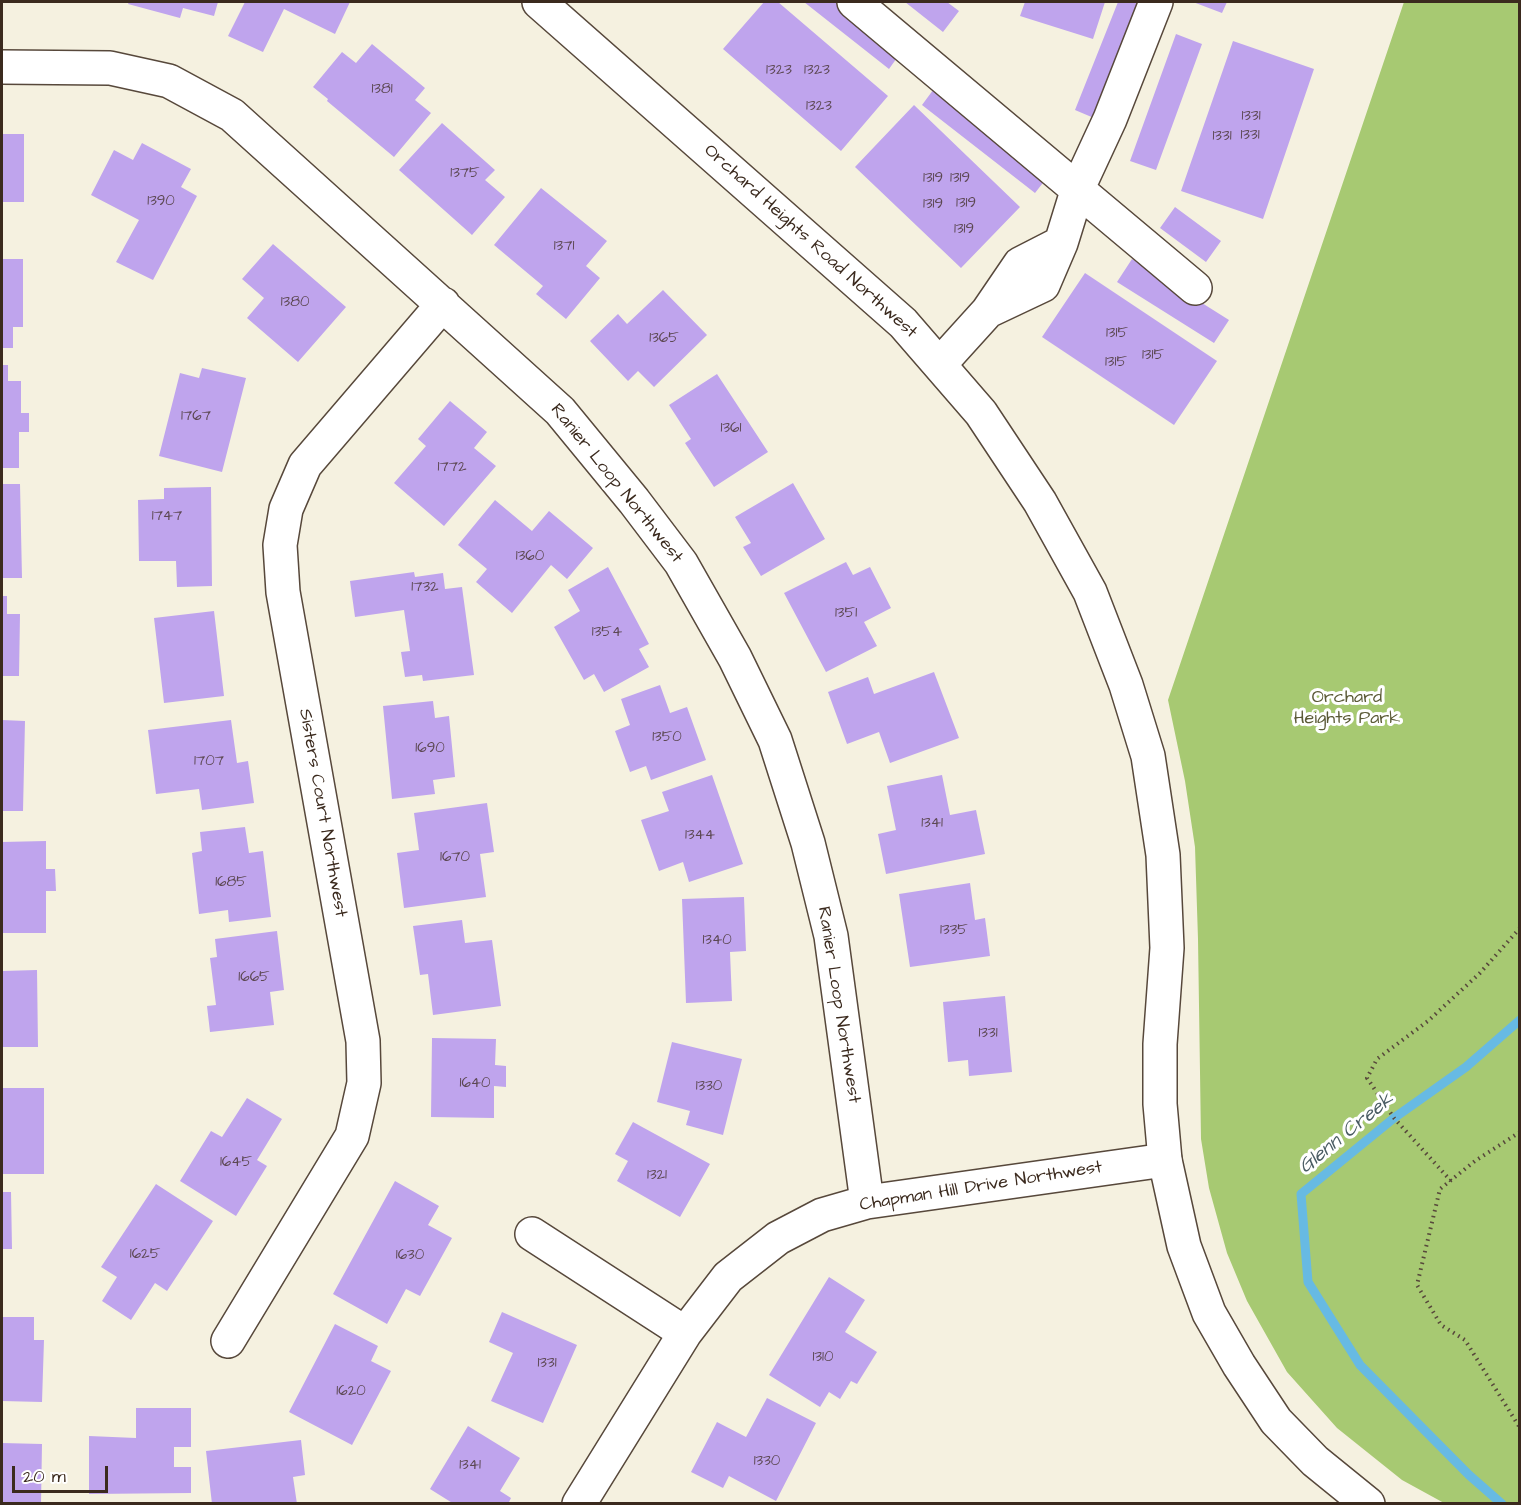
<!DOCTYPE html>
<html>
<head>
<meta charset="utf-8">
<style>
	body { margin:0 }
	#map { position:relative; width:1521px; height:1505px; overflow:hidden; background:#f5f1e0; font-family:"Architects Daughter",sans-serif }
	canvas { display:block }
	.frame { position:absolute; inset:0; border:3px solid #3b2a1e; pointer-events:none }
	.scale { position:absolute; left:12px; top:1466px; width:96px; height:27px; box-sizing:border-box; border:3px solid #3b2a1e; border-top:0; padding-left:8px; font-size:18px; line-height:21px; white-space:nowrap; color:#3b2a1e; -webkit-text-stroke:4px #fff; paint-order:stroke }
</style>
</head>
<body>
<div id="map">
<canvas width="1521" height="1505"></canvas>
<div class="frame"></div>
<div class="scale">20 m</div>
</div>
<script>
const g = document.querySelector('canvas').getContext('2d');
g.lineJoin = 'round';
function fillPath(path, color) {
  g.fillStyle = color;
  g.fill(path, 'evenodd');
}
function poly(rows) {
  const path = new Path2D();
  for (const r of rows) {
    path.moveTo(r[0], r[1]);
    for (let i = 2; i < r.length; i += 2) path.lineTo(r[i], r[i + 1]);
  }
  return path;
}
function trace(path, color, width, dash) {
  g.strokeStyle = color;
  g.lineWidth = width;
  g.lineCap = dash ? 'butt' : 'round';
  g.setLineDash(dash || []);
  g.stroke(path);
}
function label(font, color, halo, rows, align = 'center') {
  g.font = font + ' "Architects Daughter",sans-serif';
  g.lineWidth = 6;
  g.setLineDash([]);
  g.textBaseline = 'middle';
  g.strokeStyle = halo;
  g.fillStyle = color;
  for (const [text, x, y, turn = 0] of rows) {
    g.save();
    g.translate(x, y);
    g.rotate((+turn || 0) * Math.PI / 180);
    g.textAlign = isNaN(turn) ? turn : align;
    if (halo) g.strokeText(text, 0, 0);
    g.fillText(text, 0, 0);
    g.restore();
  }
}
fillPath(poly([
	[1404,2,1519,2,1519,1503,1444,1503,1402,1480,1337,1428,1287,1372,1247,1301,1227,1253,1209,1188,1201,1139,1198,939,1195,847,1185,781,1168,700]
]), '#a7c972');
trace(poly([
	[1502,1504,1469,1475,1360,1365,1308,1282,1301,1194,1394,1118,1466,1067,1520,1020]
]), '#67bae3', 9);
fillPath(poly([
	[129,2,218,2,214,16,183,8,180,18,128,4],
	[245,2,350,2,335,34,284,9,263,52,228,36],
	[764,2,778,2,888,96,841,151,723,49],
	[804,2,845,2,904,48,889,69],
	[905,2,947,2,959,11,943,32],
	[1025,2,1105,2,1093,39,1020,16],
	[1118,2,1149,2,1101,121,1075,110],
	[1193,2,1227,2,1222,13],
	[1176,34,1202,44,1156,170,1130,161],
	[1233,41,1314,69,1263,219,1181,191],
	[372,44,425,88,415,100,431,113,394,157,327,101,328,99,313,87,342,52,356,63],
	[939,82,1053,170,1035,193,922,105],
	[914,105,1020,207,961,268,855,167],
	[442,123,495,170,485,180,505,197,472,235,399,170],
	[2,134,24,134,24,202,2,202],
	[142,143,191,169,181,187,197,196,153,280,116,262,139,220,91,195,114,150,133,160],
	[541,188,607,241,586,266,600,278,566,319,536,294,543,286,494,245],
	[1175,207,1221,241,1206,262,1160,228],
	[273,244,346,307,298,362,247,318,264,298,242,279],
	[2,259,23,259,23,327,13,327,13,348,2,348],
	[1132,259,1229,320,1214,343,1117,282],
	[1085,273,1217,361,1174,425,1042,337],
	[663,290,707,335,654,387,638,371,628,381,590,341,618,314,627,324],
	[2,365,8,365,8,381,21,381,21,413,29,413,29,432,19,432,19,468,2,468],
	[202,368,246,378,222,472,159,456,180,373,199,378],
	[717,374,768,452,714,487,685,443,691,439,669,405],
	[450,401,487,432,474,448,496,466,444,526,394,483,426,446,418,439],
	[793,483,825,539,761,576,743,547,751,543,735,517],
	[2,484,20,484,22,578,2,578],
	[211,487,212,586,177,587,176,561,139,561,138,500,164,499,164,488],
	[495,500,532,531,549,511,593,548,567,579,551,565,512,613,476,582,487,569,458,545],
	[846,562,853,575,870,567,891,608,864,622,877,646,826,672,784,593],
	[608,567,649,644,639,649,649,667,604,692,594,674,584,680,554,627,580,611,568,590],
	[414,572,415,577,443,573,445,589,462,587,474,675,423,681,422,675,405,677,401,652,410,651,404,610,355,617,350,581],
	[2,596,7,596,7,614,20,614,19,676,2,676],
	[214,611,224,696,164,703,154,618],
	[934,672,959,738,890,763,879,732,847,744,828,692,868,677,874,694],
	[660,685,670,713,687,707,706,760,651,780,646,766,630,772,615,731,630,725,621,699],
	[433,701,435,718,449,716,455,777,433,780,435,794,392,799,383,706],
	[2,720,25,721,23,811,2,811],
	[231,720,237,763,248,761,254,803,202,810,199,789,156,794,148,730],
	[712,775,743,864,689,882,683,862,659,871,641,820,669,811,662,792],
	[942,775,950,815,976,810,985,854,886,874,878,834,896,830,887,786],
	[487,803,494,852,480,854,486,897,404,908,397,853,419,850,414,813],
	[245,827,249,853,263,851,271,917,229,922,228,910,199,914,192,853,202,851,200,832],
	[46,841,46,869,55,869,56,891,46,891,46,933,2,933,2,842],
	[970,883,975,920,985,918,990,956,910,967,899,894],
	[744,897,746,951,730,952,732,1001,686,1003,682,899],
	[462,920,465,943,492,940,501,1006,433,1015,428,974,420,975,413,926],
	[277,931,284,990,270,992,274,1025,210,1032,207,1006,216,1005,210,958,217,957,215,939],
	[37,970,38,1047,2,1047,2,971],
	[1005,996,1012,1072,969,1076,968,1060,948,1062,943,1002],
	[432,1038,496,1039,495,1065,506,1066,506,1087,494,1086,494,1118,431,1117],
	[672,1042,742,1059,723,1135,686,1125,690,1111,657,1102],
	[2,1088,44,1088,44,1174,2,1174],
	[247,1098,282,1119,257,1160,267,1166,236,1216,180,1181,211,1131,222,1137],
	[633,1122,710,1164,680,1217,617,1181,628,1161,615,1154],
	[395,1181,439,1206,428,1225,452,1238,420,1296,406,1289,387,1324,333,1294],
	[156,1184,213,1221,167,1291,155,1283,131,1320,102,1301,117,1277,101,1267],
	[2,1192,11,1192,12,1249,2,1249],
	[829,1277,865,1300,845,1332,877,1352,857,1384,851,1381,840,1399,829,1392,820,1407,769,1375],
	[502,1312,577,1345,543,1423,491,1401,513,1353,489,1342],
	[2,1317,34,1317,34,1340,44,1340,42,1402,2,1401],
	[335,1324,378,1346,371,1361,391,1371,352,1445,289,1412],
	[767,1398,816,1423,776,1501,729,1476,723,1488,691,1472,717,1422,746,1437],
	[136,1408,191,1408,191,1447,174,1447,174,1467,191,1467,191,1493,89,1494,89,1436,136,1438],
	[468,1426,520,1458,500,1491,511,1498,508,1504,454,1504,430,1489],
	[301,1440,305,1475,293,1477,297,1504,212,1504,206,1451],
	[2,1443,42,1444,41,1504,2,1504]
]), '#bfa4ed');
const minor = poly([
	[854,2,1195,288],
	[2,67,110,68,169,81,232,115,560,411,634,501,681,563,735,658,775,740,808,843,831,936,867,1202],
	[988,311,1043,285,1061,243,1078,188,1110,119,1156,2],
	[940,364,988,311,1020,264,1061,243],
	[532,1234,685,1333],
	[228,1341,352,1136,364,1083,363,1041,283,592,280,545,286,509,305,465,443,304],
	[579,1504,685,1333,728,1277,778,1238,822,1215,867,1202,1165,1160]
]);
const major = poly([
	[539,2,903,323,981,413,1040,502,1090,592,1126,685,1148,756,1163,855,1167,948,1160,1044,1160,1104,1165,1160,1184,1246,1209,1313,1239,1365,1276,1421,1315,1461,1368,1504]
]);
trace(minor, '#57483b', 36);
trace(major, '#57483b', 36);
trace(poly([
	[1520,1132,1475,1161,1440,1189,1417,1285,1441,1325,1465,1340,1520,1428],
	[1451,1181,1394,1118,1367,1078,1377,1059,1428,1021,1480,973,1520,928]
]), '#57483b', 4, [1.5, 4.5]);
trace(minor, '#fff', 33);
trace(major, '#fff', 33);
label('15px', '#5c4852', null, [
	["1323",779,71],
	["1323",817,71],
	["1381",382,90],
	["1323",819,107],
	["1331",1251,117],
	["1331",1250,136],
	["1331",1222,137],
	["1375",465,174],
	["1319",933,179],
	["1319",960,179],
	["1390",161,202],
	["1319",966,204],
	["1319",933,205],
	["1319",964,230],
	["1371",564,247],
	["1380",295,303],
	["1315",1117,334],
	["1365",664,339],
	["1315",1153,356],
	["1315",1116,363],
	["1767",196,417],
	["1361",731,429],
	["1772",452,468],
	["1747",167,517],
	["1360",530,557],
	["1732",425,588],
	["1351",846,614],
	["1354",607,633],
	["1350",667,738],
	["1690",430,749],
	["1707",209,762],
	["1341",932,824],
	["1344",700,836],
	["1670",455,858],
	["1685",231,883],
	["1335",954,931],
	["1340",717,941],
	["1665",254,978],
	["1331",988,1034],
	["1640",475,1084],
	["1330",709,1087],
	["1645",236,1163],
	["1321",657,1176],
	["1625",145,1255],
	["1630",410,1256],
	["1310",823,1358],
	["1331",547,1364],
	["1620",351,1392],
	["1330",767,1462],
	["1341",470,1466]
]);
label('18px', '#3b2a1e', '#fff', [
	["Orchard Heights Road Northwest",810,242,42],
	["Ranier Loop Northwest",616,484,51],
	["Sisters Court Northwest",322,813,80],
	["Ranier Loop Northwest",838,1005,81],
	["Chapman Hill Drive Northwest",981,1187,-9]
]);
label('18px', '#5b5a37', '#fff', [
	["Orchard",1347,698],
	["Heights Park",1347,719]
]);
label('italic 20px', '#4a5c63', '#fff', [
	["Glenn Creek",1347,1134,-39]
]);
</script>
</body>
</html>
